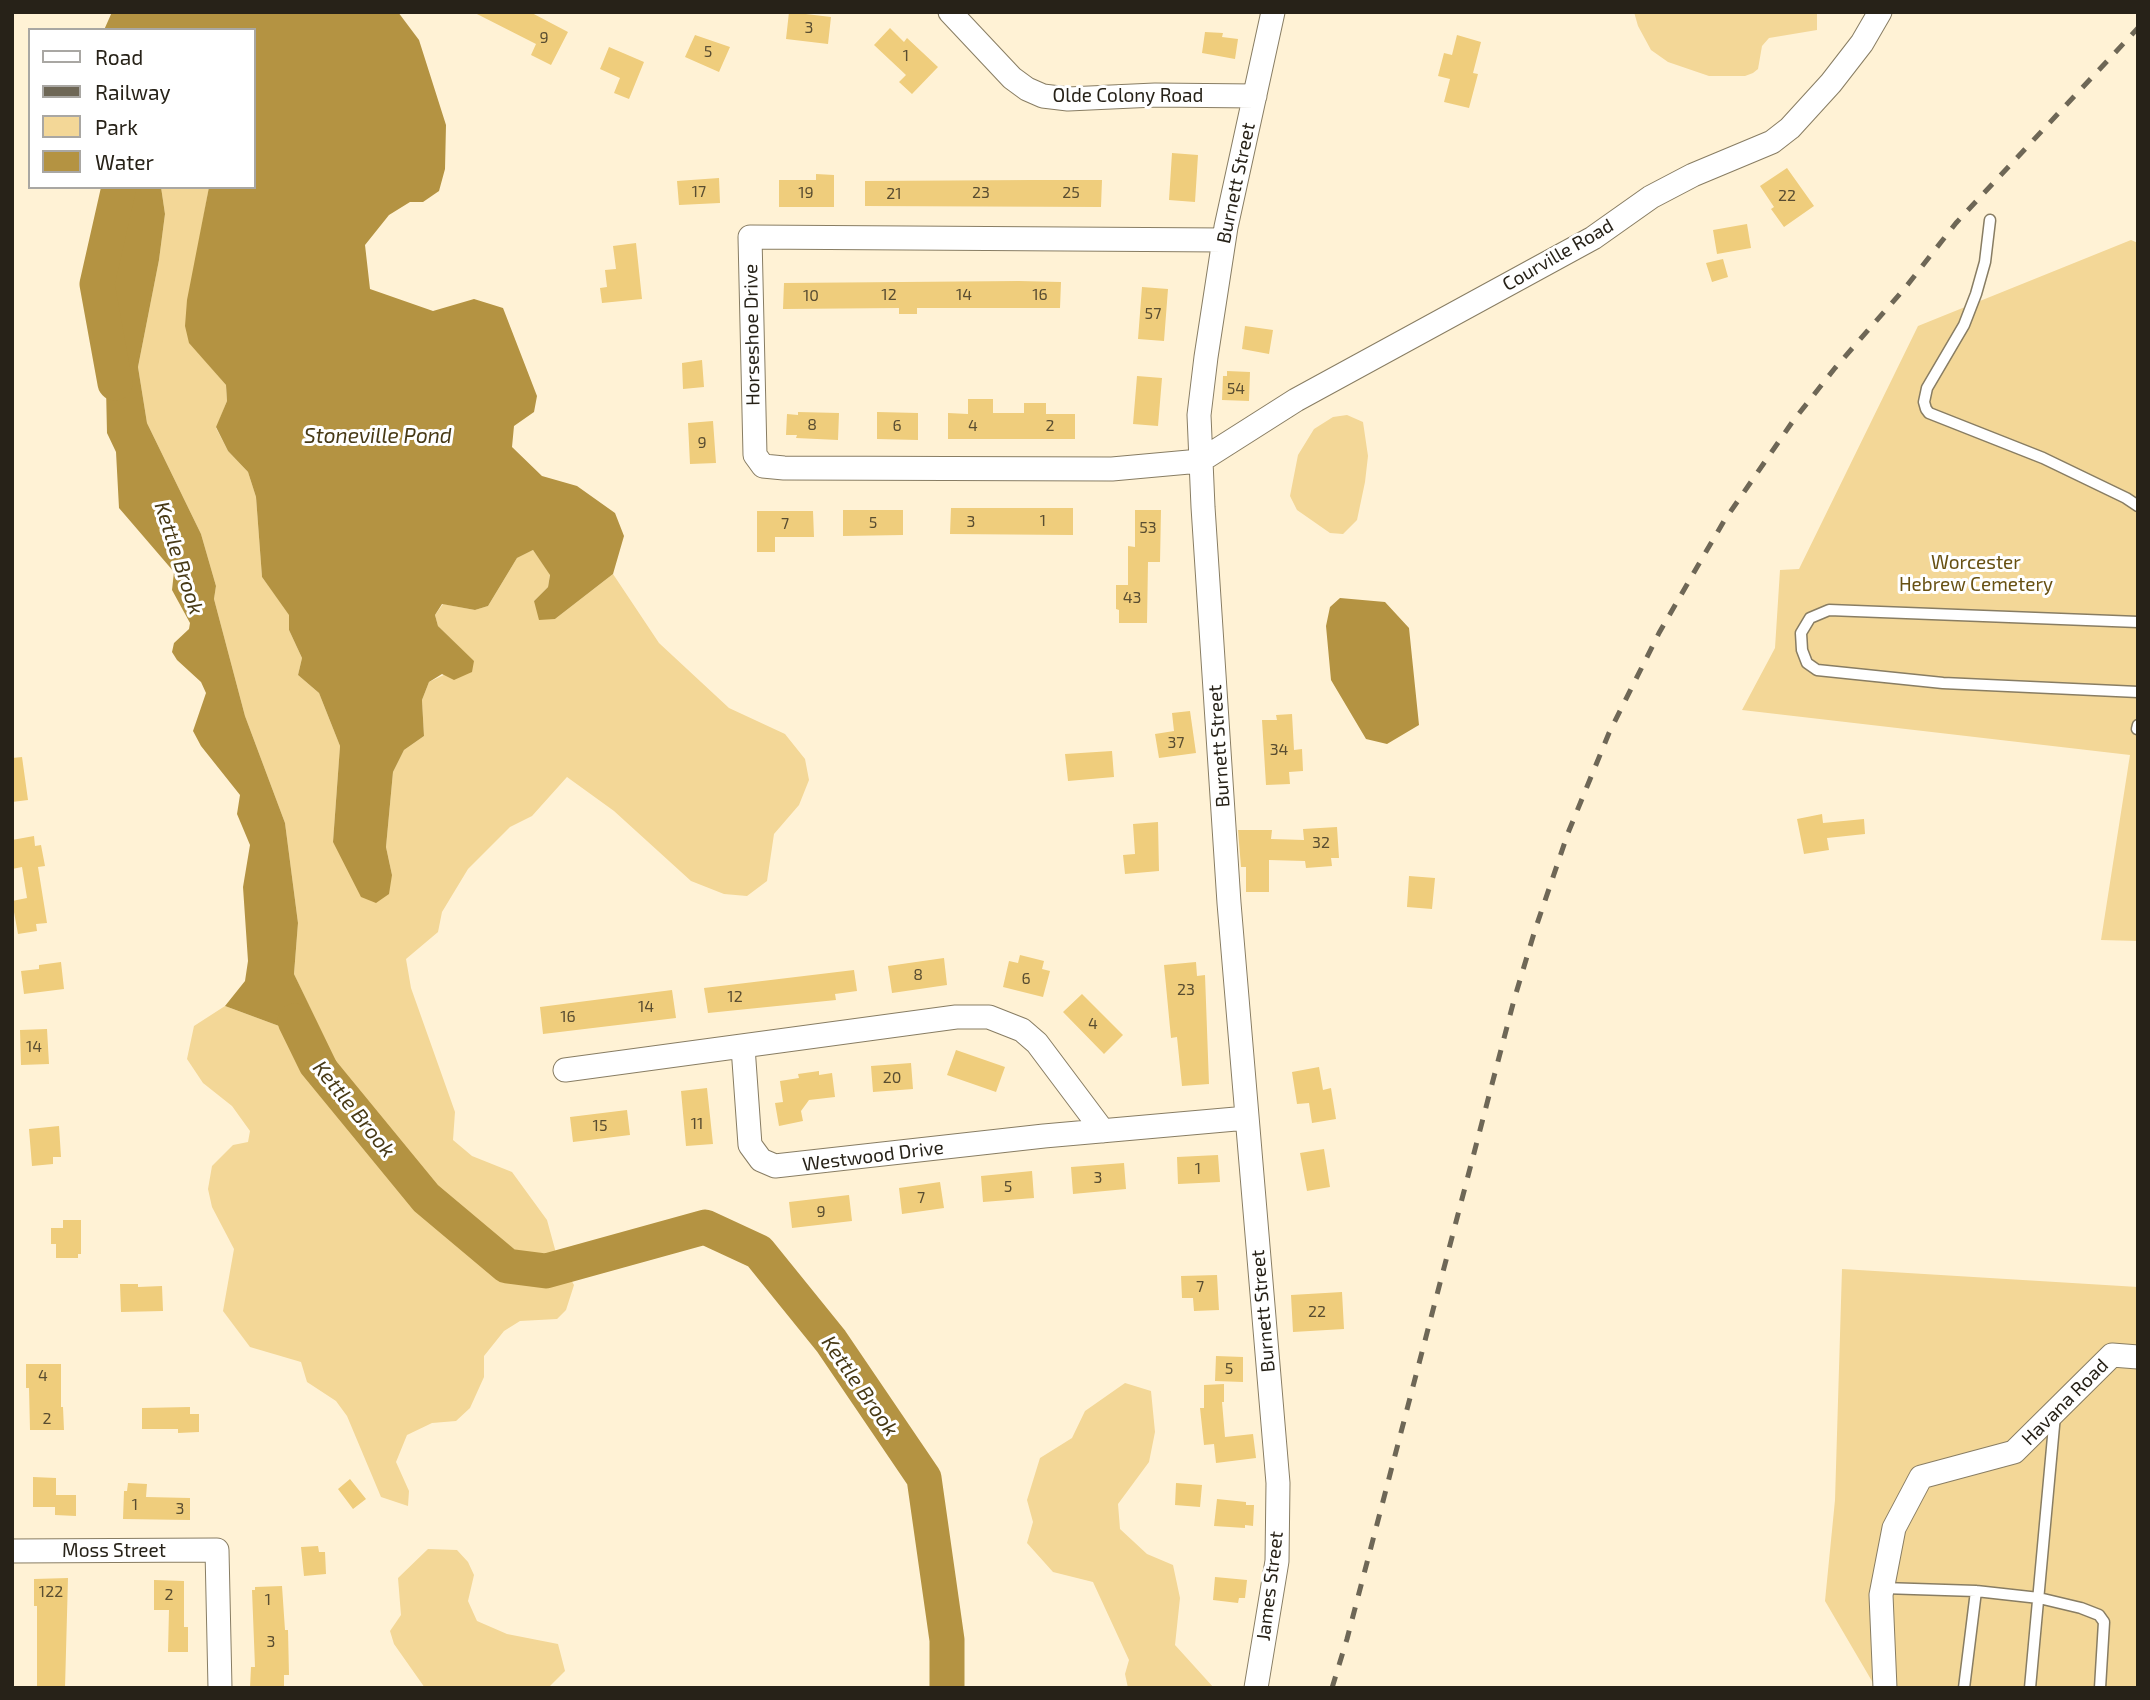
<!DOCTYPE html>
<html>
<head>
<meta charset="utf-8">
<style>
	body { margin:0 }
	#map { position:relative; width:2150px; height:1700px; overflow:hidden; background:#fff2d5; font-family:"Exo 2",sans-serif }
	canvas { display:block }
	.frame { position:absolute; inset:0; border:14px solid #272218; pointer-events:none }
	.legend { position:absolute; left:28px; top:28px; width:228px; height:161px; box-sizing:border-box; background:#fff; border:2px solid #a9a7a3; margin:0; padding:9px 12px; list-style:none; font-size:21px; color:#272218 }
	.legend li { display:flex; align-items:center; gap:14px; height:35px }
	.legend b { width:35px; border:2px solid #a9a7a3 }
</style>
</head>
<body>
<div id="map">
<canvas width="2150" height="1700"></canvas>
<div class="frame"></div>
<ul class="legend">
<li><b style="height:9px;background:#fff"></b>Road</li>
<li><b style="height:9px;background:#6e6756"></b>Railway</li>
<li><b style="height:19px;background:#f3d797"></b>Park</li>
<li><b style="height:19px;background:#b49342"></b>Water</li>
</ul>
</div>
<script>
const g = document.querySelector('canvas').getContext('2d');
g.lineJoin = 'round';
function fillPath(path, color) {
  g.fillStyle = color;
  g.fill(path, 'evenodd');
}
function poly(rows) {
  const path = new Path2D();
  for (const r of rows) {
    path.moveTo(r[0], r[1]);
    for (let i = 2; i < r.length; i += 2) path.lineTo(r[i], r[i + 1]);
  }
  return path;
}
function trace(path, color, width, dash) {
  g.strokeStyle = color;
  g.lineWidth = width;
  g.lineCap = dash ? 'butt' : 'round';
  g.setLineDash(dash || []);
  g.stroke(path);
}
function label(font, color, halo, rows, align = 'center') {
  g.font = font + ' "Exo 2",sans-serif';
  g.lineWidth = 6;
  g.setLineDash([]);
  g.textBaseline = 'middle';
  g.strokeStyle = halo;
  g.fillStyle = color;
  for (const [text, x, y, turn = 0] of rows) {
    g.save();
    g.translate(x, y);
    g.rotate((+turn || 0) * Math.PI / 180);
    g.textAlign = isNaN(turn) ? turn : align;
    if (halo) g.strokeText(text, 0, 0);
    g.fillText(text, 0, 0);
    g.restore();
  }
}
fillPath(poly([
	[1634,12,1817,12,1817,30,1769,38,1762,46,1758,69,1753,73,1745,76,1709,76,1668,62,1651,50,1638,26],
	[161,187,209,187,194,269,190,343,226,385,227,401,216,428,228,451,248,472,256,497,262,577,290,615,289,630,302,658,298,675,319,693,340,746,333,842,392,875,386,847,393,772,404,750,424,736,422,700,429,682,473,661,438,626,435,615,443,604,475,610,488,606,517,558,533,550,550,574,548,587,534,601,555,619,613,574,659,643,729,708,785,734,805,759,809,780,799,805,774,834,767,881,747,896,724,894,691,881,614,811,567,777,532,816,510,827,468,869,442,912,438,932,406,959,411,988,455,1112,453,1140,472,1156,512,1172,547,1220,556,1253,574,1285,566,1310,557,1319,520,1321,504,1331,484,1356,484,1377,470,1408,456,1421,432,1423,407,1435,396,1462,409,1491,408,1506,381,1497,347,1416,336,1401,307,1382,301,1362,250,1347,223,1311,234,1249,212,1207,208,1189,212,1166,233,1145,248,1142,250,1131,232,1106,203,1083,187,1059,194,1026,225,1006,279,1026,316,1064,336,1063,294,974,298,923,285,823,245,716,214,599,216,586,201,534,147,423,138,367,159,260,165,214],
	[2131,240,2138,243,2138,941,2101,940,2130,755,1742,710,1775,648,1780,570,1799,569,1918,326],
	[1347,415,1363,422,1368,456,1365,482,1357,520,1343,534,1330,533,1297,510,1290,496,1298,455,1314,429,1333,417],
	[1842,1269,2138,1287,2138,1688,1876,1688,1825,1601,1835,1500],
	[1125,1383,1151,1391,1155,1432,1149,1462,1118,1504,1120,1529,1147,1554,1173,1565,1180,1598,1175,1645,1214,1688,1128,1688,1125,1674,1129,1660,1093,1582,1053,1572,1027,1543,1033,1522,1027,1500,1040,1458,1072,1438,1085,1411],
	[428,1549,457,1550,468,1562,474,1575,468,1601,477,1621,507,1634,558,1644,565,1671,548,1688,425,1688,394,1644,390,1631,401,1615,398,1578]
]), '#f3d797');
fillPath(poly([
	[112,12,398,12,419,40,446,125,445,169,439,191,423,202,410,202,389,215,365,245,370,289,433,311,474,299,503,308,537,396,534,412,514,426,512,447,542,476,577,486,615,513,624,536,613,574,555,619,539,620,534,601,548,587,550,575,533,550,517,558,488,606,475,610,442,604,435,615,438,626,474,661,472,672,454,680,442,674,429,682,422,700,424,736,404,750,393,772,386,847,392,875,389,894,376,903,361,897,333,842,340,746,319,693,298,675,302,658,289,630,289,615,262,577,256,497,248,472,228,451,216,427,227,401,226,385,189,343,185,326,187,300,209,187,254,187,254,30,104,30],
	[111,187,161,187,165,214,159,260,138,367,147,423,201,534,216,586,214,599,245,716,285,823,298,923,294,974,337,1063,316,1064,279,1026,225,1006,245,981,248,961,243,887,250,845,237,814,240,795,201,746,193,731,206,693,201,682,177,660,172,652,174,643,189,629,190,623,172,590,174,572,119,508,116,452,107,433,105,341,110,314,116,254],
	[1340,598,1385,602,1409,628,1419,725,1387,744,1366,739,1331,680,1326,626,1330,607]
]), '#b49342');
trace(poly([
	[115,383,97,284,119,187],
	[295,1021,316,1064,426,1198,507,1266,546,1271,705,1227,759,1252,831,1341,924,1478,947,1640,947,1688]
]), '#b49342', 35);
fillPath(poly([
	[473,12,530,12,568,32,551,65,531,55,536,44],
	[789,12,831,17,828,44,786,39],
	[890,28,904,42,907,38,938,67,912,94,899,82,906,75,874,45],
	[1205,32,1223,33,1222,37,1238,39,1235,59,1202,53],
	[695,35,730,47,719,72,685,57],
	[1457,35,1481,42,1473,73,1478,74,1469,108,1444,102,1450,79,1438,76,1444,53,1452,55],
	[609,47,644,62,629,99,614,93,620,78,600,69],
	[1172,153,1198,155,1195,202,1169,200],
	[1787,168,1814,206,1784,227,1771,209,1774,207,1760,186],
	[816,174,834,175,834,207,779,207,779,180,816,180],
	[719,178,720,203,679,205,677,181],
	[1031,180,1102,180,1101,207,865,206,865,181],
	[1747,224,1751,248,1717,254,1713,230],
	[636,243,642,299,602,303,600,288,607,287,605,270,616,269,613,246],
	[1723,259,1728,277,1712,282,1706,263],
	[1019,281,1061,282,1060,308,917,308,917,314,899,314,899,308,783,309,784,283],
	[1142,287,1168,289,1164,341,1138,339],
	[1245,326,1273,330,1269,354,1242,349],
	[702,360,704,387,683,389,682,363],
	[1227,371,1250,372,1249,401,1222,400,1223,376,1227,376],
	[1137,376,1162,378,1158,426,1133,424],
	[968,399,993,399,993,413,1024,413,1024,403,1046,403,1046,414,1075,414,1075,439,948,439,948,413,968,414],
	[798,412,839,413,838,440,796,438,797,435,786,435,787,414,798,415],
	[877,412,918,413,918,440,877,439],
	[713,421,716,463,690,464,688,423],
	[951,508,1073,508,1073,535,950,534],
	[843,510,903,510,903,535,843,536],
	[1135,510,1161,510,1160,562,1148,562,1147,623,1119,623,1119,610,1116,609,1116,585,1128,585,1128,546,1135,547],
	[757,511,813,511,814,537,775,537,775,552,757,552],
	[1190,711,1196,753,1159,758,1155,734,1174,731,1172,713],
	[1292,714,1294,750,1302,749,1303,771,1289,772,1290,784,1266,785,1262,720,1277,720,1276,715],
	[1112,751,1114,777,1068,781,1065,754],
	[22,757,28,800,12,802,12,758],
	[1822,814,1823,823,1864,819,1865,834,1827,838,1829,850,1804,854,1797,819],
	[1158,822,1159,871,1125,874,1123,855,1135,854,1133,824],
	[1337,827,1339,858,1331,858,1332,866,1306,868,1305,861,1269,860,1269,892,1246,892,1246,867,1241,867,1238,830,1272,830,1271,839,1304,840,1303,829],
	[34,836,35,846,41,845,45,866,38,867,47,923,36,924,37,931,18,934,12,901,27,898,22,867,12,869,12,840],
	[1409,876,1435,878,1432,909,1407,907],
	[1020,955,1044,961,1042,969,1050,971,1043,997,1003,987,1009,961,1018,963],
	[944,958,947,985,892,993,888,966],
	[61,962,64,989,24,994,21,971,39,969,39,965],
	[1196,962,1197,976,1205,975,1209,1084,1182,1086,1177,1037,1171,1038,1164,965],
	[854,970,857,991,835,994,836,1000,708,1013,704,988],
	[672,990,676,1018,543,1034,540,1007],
	[1082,994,1123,1035,1104,1054,1063,1012],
	[47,1029,49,1064,21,1065,20,1030],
	[956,1050,1005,1067,996,1092,947,1075],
	[911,1063,913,1089,873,1092,871,1066],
	[1319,1067,1323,1090,1331,1088,1336,1119,1312,1123,1309,1103,1297,1104,1292,1072],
	[819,1071,819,1075,832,1073,835,1097,809,1100,801,1111,803,1121,779,1126,775,1103,783,1102,780,1081,799,1078,798,1074],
	[707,1088,713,1144,686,1146,681,1091],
	[627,1110,630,1135,573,1142,570,1117],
	[59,1126,61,1157,53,1157,53,1164,32,1166,29,1129],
	[1324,1149,1330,1187,1307,1191,1300,1153],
	[1218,1155,1220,1182,1178,1184,1177,1157],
	[1124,1163,1126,1189,1073,1194,1071,1167],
	[1032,1171,1034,1198,983,1202,981,1176],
	[940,1182,944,1208,902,1214,899,1188],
	[849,1195,852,1221,792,1228,789,1202],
	[63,1220,81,1220,81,1254,78,1254,78,1258,56,1258,56,1244,51,1244,51,1228,63,1228],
	[1217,1275,1219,1310,1194,1311,1193,1298,1182,1298,1181,1276],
	[120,1284,138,1284,138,1287,162,1286,163,1311,121,1312],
	[1342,1292,1344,1329,1293,1332,1291,1295],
	[1216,1356,1243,1357,1243,1382,1215,1381],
	[26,1364,61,1364,61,1407,63,1407,64,1430,30,1430,29,1388,26,1388],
	[1224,1384,1224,1402,1222,1402,1225,1437,1253,1434,1256,1458,1216,1463,1214,1444,1204,1445,1200,1408,1204,1408,1204,1385],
	[190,1407,190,1414,199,1414,199,1432,178,1433,178,1429,142,1429,142,1408],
	[33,1477,56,1478,56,1495,76,1495,76,1516,55,1515,55,1507,33,1507],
	[350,1479,366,1499,353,1509,338,1489],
	[128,1483,147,1484,146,1497,190,1498,190,1520,123,1519,124,1491,127,1491],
	[1176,1483,1202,1485,1200,1507,1175,1505],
	[1217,1499,1246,1502,1246,1505,1254,1505,1253,1526,1245,1525,1245,1528,1214,1526],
	[318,1546,319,1552,325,1552,326,1574,304,1576,301,1547],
	[1215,1577,1247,1580,1245,1598,1239,1598,1238,1603,1213,1600],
	[68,1578,65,1688,37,1688,37,1606,34,1606,34,1579],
	[154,1580,184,1581,184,1627,188,1627,188,1652,168,1652,169,1610,154,1610],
	[282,1586,285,1630,288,1630,289,1675,284,1675,284,1688,250,1688,251,1667,255,1667,252,1590,255,1590,255,1587]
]), '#efcd7c');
const service = poly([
	[1990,220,1985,262,1976,294,1964,325,1927,388,1924,402,1926,409,1929,413,2043,458,2126,498,2138,506],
	[2138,622,1829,610,1810,618,1801,633,1802,650,1807,663,1817,670,1943,683,2138,692],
	[2137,729,2138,725],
	[1883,1588,1976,1591,2039,1598,2081,1608,2099,1615,2104,1622,2100,1688],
	[1964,1688,1976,1591],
	[2030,1688,2055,1415]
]);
const minor = poly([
	[950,12,1012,78,1027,89,1043,96,1068,99,1155,95,1255,96],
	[1224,240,750,237,755,455,763,466,784,468,1112,469,1200,461,1296,400,1593,238,1651,197,1693,175,1772,142,1790,128,1831,83,1862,43,1880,12],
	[743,1047,750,1145,761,1160,775,1166,1044,1136,1247,1118],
	[565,1070,956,1017,989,1017,1022,1030,1037,1043,1103,1131],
	[12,1551,217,1550,220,1688],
	[1256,1688,1277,1561,1278,1483,1229,903,1203,507,1199,415,1206,357,1226,227,1273,12],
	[1885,1688,1881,1595,1894,1528,1921,1477,2014,1452,2112,1355,2138,1357]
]);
trace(service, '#887d63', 13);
trace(minor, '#887d63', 25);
trace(service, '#fff', 10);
trace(minor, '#fff', 23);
trace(poly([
	[1332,1688,1347,1639,1514,1000,1535,930,1568,833,1609,733,1659,633,1700,562,1724,521,1793,421,1835,368,1905,288,1956,223,2138,28]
]), '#6e6756', 5, [12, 12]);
label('16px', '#594d31', null, [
	["3",809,28],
	["9",544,38],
	["5",708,52],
	["1",906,56],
	["17",699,192],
	["19",806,193],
	["23",981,193],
	["25",1071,193],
	["21",894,194],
	["22",1787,196],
	["12",889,295],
	["14",964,295],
	["16",1040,295],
	["10",811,296],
	["57",1153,314],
	["54",1236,389],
	["8",812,425],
	["6",897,426],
	["4",973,426],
	["2",1050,426],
	["9",702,443],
	["1",1043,521],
	["3",971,522],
	["5",873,523],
	["7",785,524],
	["53",1148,528],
	["43",1132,598],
	["37",1176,743],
	["34",1279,750],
	["32",1321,843],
	["8",918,975],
	["6",1026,979],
	["23",1186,990],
	["12",735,997],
	["14",646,1007],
	["16",568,1017],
	["4",1093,1024],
	["14",34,1047],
	["20",892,1078],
	["11",697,1124],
	["15",600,1126],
	["1",1198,1169],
	["3",1098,1178],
	["5",1008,1187],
	["7",921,1198],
	["9",821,1212],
	["7",1200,1287],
	["22",1317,1312],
	["5",1229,1369],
	["4",43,1376],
	["2",47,1419],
	["1",135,1505],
	["3",180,1509],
	["122",51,1592],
	["2",169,1595],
	["1",268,1600],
	["3",271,1642]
]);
label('19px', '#272218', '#fff', [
	["Olde Colony Road",1128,96],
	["Burnett Street",1236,183,-78],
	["Courville Road",1558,255,-30],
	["Horseshoe Drive",752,335,-91],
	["Burnett Street",1219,746,-94],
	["Westwood Drive",873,1156,-7],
	["Burnett Street",1263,1311,-95],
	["Havana Road",2065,1402,-45],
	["Moss Street",114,1551],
	["James Street",1270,1586,-83]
]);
label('19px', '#675012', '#fff', [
	["Worcester",1976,563],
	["Hebrew Cemetery",1976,585]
]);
label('italic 21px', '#473915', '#fff', [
	["Stoneville Pond",378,436],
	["Kettle Brook",179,558,72],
	["Kettle Brook",354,1109,51],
	["Kettle Brook",860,1386,55]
]);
</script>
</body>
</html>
